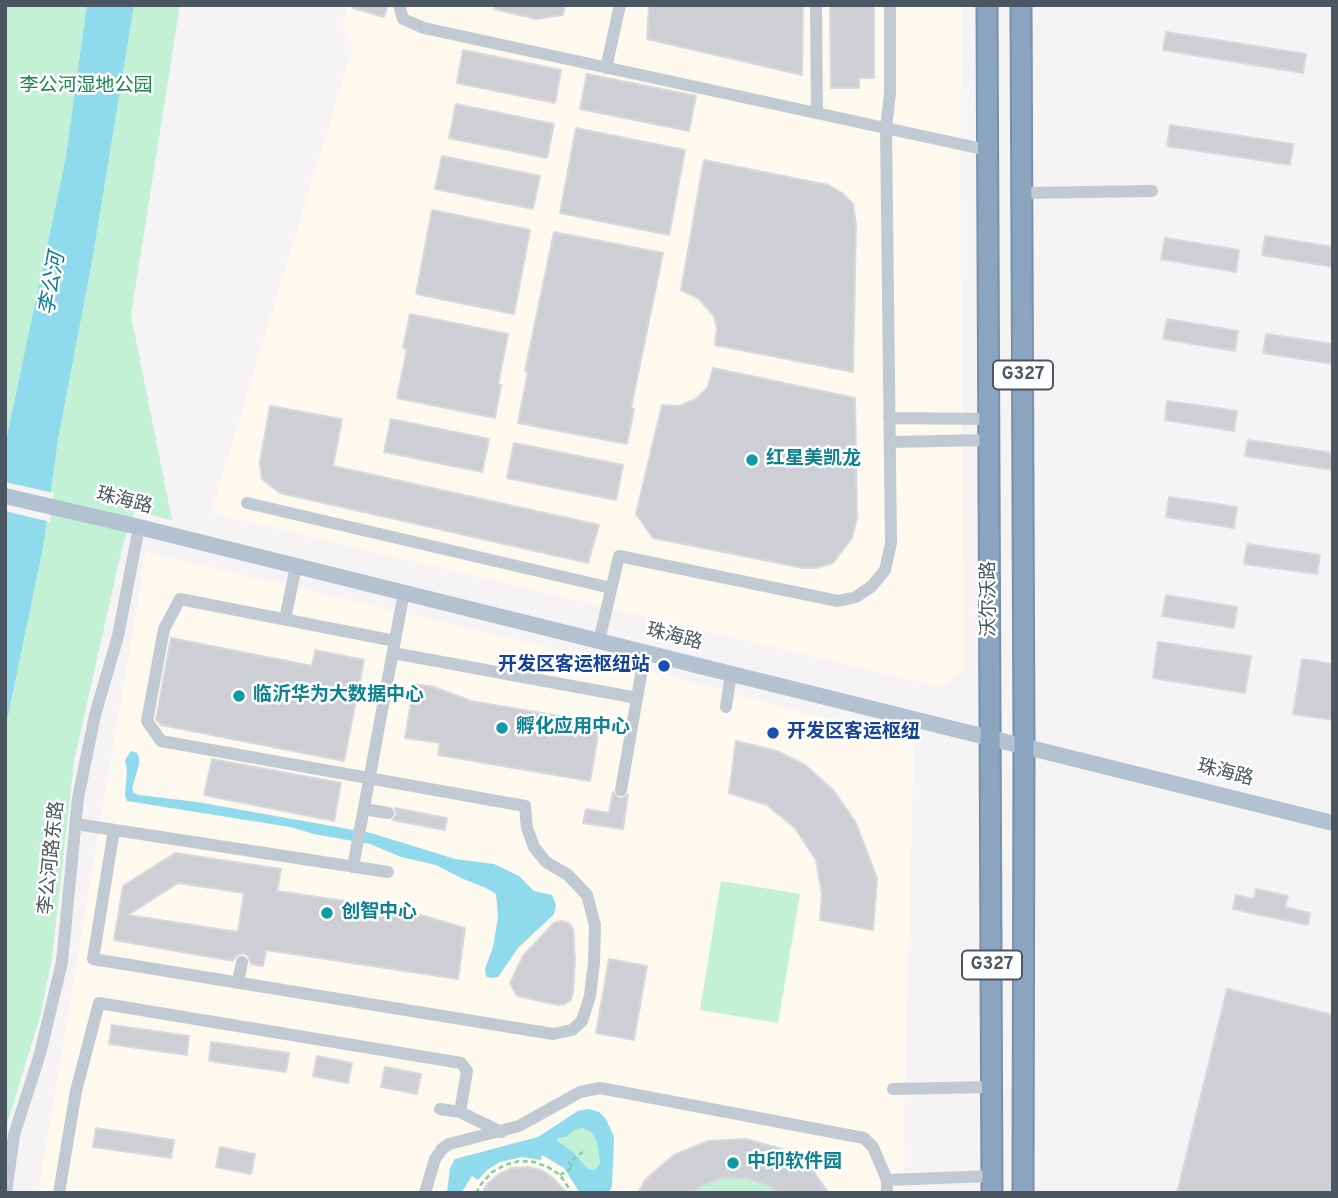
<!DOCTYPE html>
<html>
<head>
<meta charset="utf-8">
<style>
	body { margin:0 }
	#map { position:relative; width:1338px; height:1198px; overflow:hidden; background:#f5f3f3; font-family:Overpass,sans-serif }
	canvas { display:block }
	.frame { position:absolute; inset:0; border:7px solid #4a5661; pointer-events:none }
</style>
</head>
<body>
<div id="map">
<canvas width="1338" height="1198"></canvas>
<div class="frame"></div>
</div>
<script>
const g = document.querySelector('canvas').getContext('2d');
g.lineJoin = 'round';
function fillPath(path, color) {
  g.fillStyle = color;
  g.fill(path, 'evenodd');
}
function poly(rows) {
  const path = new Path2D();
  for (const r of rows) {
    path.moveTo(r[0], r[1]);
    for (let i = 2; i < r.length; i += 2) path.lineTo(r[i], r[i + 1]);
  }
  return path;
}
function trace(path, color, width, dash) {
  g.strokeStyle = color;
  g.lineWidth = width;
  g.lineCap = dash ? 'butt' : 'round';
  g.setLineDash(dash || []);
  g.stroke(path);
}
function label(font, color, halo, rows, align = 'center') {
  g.font = font + ' Overpass,"Noto Sans SC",sans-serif';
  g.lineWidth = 5;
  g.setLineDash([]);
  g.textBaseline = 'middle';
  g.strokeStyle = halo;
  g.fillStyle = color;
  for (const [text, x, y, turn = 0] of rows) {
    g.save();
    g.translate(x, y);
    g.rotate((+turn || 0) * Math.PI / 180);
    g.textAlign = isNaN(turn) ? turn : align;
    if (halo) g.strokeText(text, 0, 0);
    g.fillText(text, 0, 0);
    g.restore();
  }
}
fillPath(poly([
	[348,5,962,5,960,161,964,669,941,687,211,513,353,46,342,25],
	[146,552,657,673,914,742,904,1121,905,1193,38,1193]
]), '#fdf9ef');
fillPath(poly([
	[5,5,180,5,131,315,172,520,135,511,122,548,74,761,52,958,40,1017,5,1130],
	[721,881,800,894,778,1023,700,1010],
	[583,1128,592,1133,597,1142,600,1163,595,1170,588,1169,573,1152,558,1144,557,1141,558,1138,566,1137,576,1129],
	[724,1178,748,1179,771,1187,778,1193,691,1193,701,1186]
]), '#c3f1d5');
fillPath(poly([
	[87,5,134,5,92,261,58,439,43,547,5,730,5,446,66,157],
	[131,751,137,753,139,758,139,764,132,789,134,793,139,795,197,802,371,833,455,859,494,864,519,876,534,891,552,895,556,905,554,914,518,948,498,977,490,978,486,976,485,969,493,947,498,917,496,894,486,888,461,878,436,865,401,857,370,844,314,834,290,827,127,801,125,795,127,770,125,760],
	[589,1109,599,1112,606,1119,614,1137,612,1186,609,1193,580,1193,564,1168,542,1155,541,1160,522,1157,500,1162,487,1170,478,1180,472,1176,461,1193,447,1193,450,1168,455,1159,538,1137,578,1111],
	[583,1128,592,1133,597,1142,600,1163,595,1170,588,1169,573,1152,557,1141,558,1138,566,1137,576,1129]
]), '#90daee');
fillPath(poly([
	[5,482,54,493,50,522,5,511]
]), '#f5f3f3');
const building = poly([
	[353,5,388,5,384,17,353,8,353,5],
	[495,5,565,5,563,15,536,19,494,9,495,5],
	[649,5,803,5,802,75,647,39,649,5],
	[830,5,874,5,874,78,859,78,859,88,831,88,830,5],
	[1166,32,1306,54,1303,73,1163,50,1166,32],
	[463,50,561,70,555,103,457,83,463,50],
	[587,74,696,96,689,131,580,109,587,74],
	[456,104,554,124,547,158,449,138,456,104],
	[1170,125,1293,144,1290,165,1167,146,1170,125],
	[576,128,685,150,669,235,560,213,576,128],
	[442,156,540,176,533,209,435,189,442,156],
	[704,160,828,185,842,193,853,204,856,224,853,372,715,345,717,329,714,316,698,298,681,290,704,160],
	[432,210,530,230,514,314,416,294,432,210],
	[554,232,663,253,631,408,634,409,627,444,518,423,528,372,525,371,554,232],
	[1265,236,1333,247,1333,267,1262,255,1265,236],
	[1165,238,1239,250,1236,272,1161,259,1165,238],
	[410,314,508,334,498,384,501,385,495,418,397,398,407,349,403,348,410,314],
	[1167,319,1238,331,1235,351,1163,339,1167,319],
	[1266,334,1333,344,1333,364,1263,353,1266,334],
	[713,368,855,398,857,518,852,538,833,563,816,568,803,568,653,538,636,514,662,405,679,406,696,399,708,387,713,368],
	[1167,401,1237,411,1234,431,1165,420,1167,401],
	[270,406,342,419,333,466,599,525,588,563,280,493,262,479,260,462,270,406],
	[391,419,489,439,482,472,384,452,391,419],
	[1248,440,1333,453,1333,470,1245,456,1248,440],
	[514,443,623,465,616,500,507,478,514,443],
	[1169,497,1237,507,1234,528,1166,517,1169,497],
	[1247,544,1320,555,1317,574,1244,564,1247,544],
	[1166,595,1237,607,1234,628,1162,616,1166,595],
	[171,638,312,666,315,650,364,660,344,761,161,725,156,719,171,638],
	[1158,642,1251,656,1245,693,1153,678,1158,642],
	[1302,659,1333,664,1333,720,1293,714,1302,659],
	[414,684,434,687,471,701,600,723,590,781,438,755,440,743,405,738,414,684],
	[736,741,777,751,805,765,834,791,856,823,877,878,873,930,820,920,822,894,816,860,795,828,767,805,729,793,736,741],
	[212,759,341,783,334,821,204,795,212,759],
	[613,792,620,799,628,794,623,829,583,823,586,809,609,813,613,792],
	[395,808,447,818,445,830,392,820,396,815,395,808],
	[175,853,281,869,277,891,400,909,465,928,458,979,266,950,263,966,251,964,248,956,243,953,236,956,233,961,114,940,123,886,175,853],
	[178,883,244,893,238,932,128,915,178,883],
	[1256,889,1288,896,1285,907,1310,913,1308,925,1233,909,1236,895,1254,899,1256,889],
	[562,921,569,923,573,929,575,960,573,992,571,1000,565,1004,558,1005,517,996,510,983,523,956,554,923,562,921],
	[609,959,647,966,634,1040,596,1033,609,959],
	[1227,989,1333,1015,1333,1193,1177,1193,1227,989],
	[112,1025,189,1036,187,1055,109,1044,112,1025],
	[211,1042,289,1053,286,1072,209,1061,211,1042],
	[317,1056,352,1063,348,1083,313,1076,317,1056],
	[385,1067,421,1074,417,1094,381,1087,385,1067],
	[96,1128,174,1140,171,1158,93,1147,96,1128],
	[746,1139,782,1149,813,1171,829,1193,778,1193,771,1187,748,1179,724,1178,701,1186,691,1193,638,1193,645,1180,674,1155,708,1141,746,1139],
	[220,1147,255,1154,251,1174,216,1167,220,1147],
	[527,1167,541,1170,553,1178,567,1193,482,1193,487,1184,499,1174,512,1168,527,1167]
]);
fillPath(building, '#cdcfd5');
trace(building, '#d7d9de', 2);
const highway = poly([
	[987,5,992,1193],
	[1021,5,1024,746,1023,1193]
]);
trace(highway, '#7690ad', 23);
trace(poly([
	[560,1175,573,1167,569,1162,583,1152],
	[476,1193,482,1183,492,1172,505,1165,519,1161,534,1162,548,1167,560,1175,572,1193]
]), '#7ad0a6', 2.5, [5, 3.5]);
trace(poly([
	[399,5,403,19,424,28,987,150],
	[816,5,817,113],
	[606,68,620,5],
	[1022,193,1152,191],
	[889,418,989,419],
	[890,442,989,440],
	[247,503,611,588],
	[285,619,296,566],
	[599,641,619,556,838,601,856,597,872,586,885,570,891,543,886,128,890,93,890,5],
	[393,653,637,698],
	[726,707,731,673],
	[621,790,645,652],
	[364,809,388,813],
	[76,824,388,872],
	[114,830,93,959,553,1034,572,1030,582,1021,590,996,594,962,595,925,587,895,568,875,546,862,534,847,527,828,525,806,161,741,147,721,164,629,180,599,395,641],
	[353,867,404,592],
	[238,982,242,962],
	[893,1089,992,1087],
	[440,1109,460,1112],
	[887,1180,992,1176],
	[6,1193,14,1135,40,1054,62,962,78,798,95,715,118,636,139,527],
	[59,1193,76,1091,99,1003,461,1063,467,1071,460,1112,501,1132],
	[425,1193,435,1159,442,1149,449,1144,519,1126,580,1092,600,1088,864,1138,873,1147,887,1180,887,1193]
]), '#c1cad2', 12);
trace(poly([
	[5,496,139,527,1333,823]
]), '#b3c2d1', 16);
trace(highway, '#8ba5c1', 19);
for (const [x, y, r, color] of [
	[752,460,7,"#0f9aa8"],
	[664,666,7,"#1a4fb4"],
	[239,696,7,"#0f9aa8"],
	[502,728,7,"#0f9aa8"],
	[773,733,7,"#1a4fb4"],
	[327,913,7,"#0f9aa8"],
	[733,1163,7,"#0f9aa8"]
]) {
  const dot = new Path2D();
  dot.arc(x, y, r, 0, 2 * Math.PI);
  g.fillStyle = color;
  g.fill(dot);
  trace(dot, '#fff', 2.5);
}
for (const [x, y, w] of [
	[1023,375,60],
	[992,965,60]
]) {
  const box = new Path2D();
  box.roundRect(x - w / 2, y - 14.5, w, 29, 5);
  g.fillStyle = '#fff';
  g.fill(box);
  trace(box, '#4a5661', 2);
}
label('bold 18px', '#4a5661', null, [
	["G327",1023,375],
	["G327",992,965]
]);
label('19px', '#17864f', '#fff', [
	["李公河湿地公园",86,87]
]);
label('bold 19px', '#0d838f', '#fff', [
	["红星美凯龙",766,460],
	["临沂华为大数据中心",253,696],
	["孵化应用中心",516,728],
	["创智中心",341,913],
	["中印软件园",747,1163]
], 'left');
label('19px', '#4a5661', '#fff', [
	["珠海路",124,502,14],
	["沃尔沃路",990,599,-90],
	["珠海路",674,638,14],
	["珠海路",1225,774,14],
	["李公河路东路",53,858,-84]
]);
label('bold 19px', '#164399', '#fff', [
	["开发区客运枢纽站",650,666],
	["开发区客运枢纽",787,733,"left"]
], 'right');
label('italic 21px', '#0c7c9b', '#fff', [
	["李公河",54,284,-80]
]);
</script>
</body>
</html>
